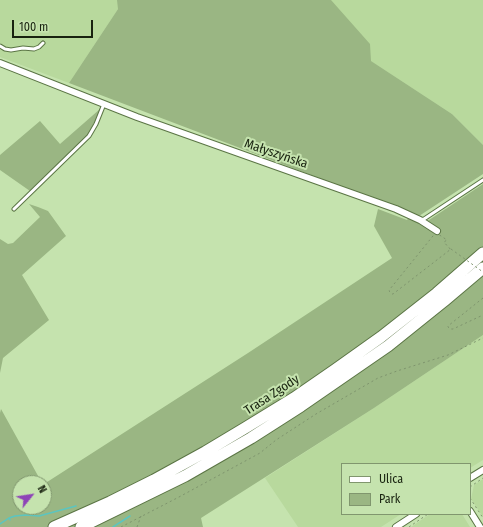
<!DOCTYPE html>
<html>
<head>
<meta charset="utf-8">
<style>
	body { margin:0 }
	#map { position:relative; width:483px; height:527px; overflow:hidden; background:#c5e3ae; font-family:"Fira Sans Condensed",sans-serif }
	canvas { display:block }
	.legend { position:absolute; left:341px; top:463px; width:130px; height:52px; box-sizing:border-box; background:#c5e3ae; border:1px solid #80966e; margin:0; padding:5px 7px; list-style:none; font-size:12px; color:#18220f }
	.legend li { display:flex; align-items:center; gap:8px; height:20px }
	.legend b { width:20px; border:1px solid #80966e }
	.north { position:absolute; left:12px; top:475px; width:40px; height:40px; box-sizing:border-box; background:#c5e3ae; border:1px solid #80966e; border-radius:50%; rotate:60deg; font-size:11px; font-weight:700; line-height:16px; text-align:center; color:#18220f }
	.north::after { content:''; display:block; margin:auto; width:14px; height:18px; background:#8e44b7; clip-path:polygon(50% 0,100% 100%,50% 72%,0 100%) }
	.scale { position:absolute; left:12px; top:20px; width:81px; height:18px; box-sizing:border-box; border:2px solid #18220f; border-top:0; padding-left:5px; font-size:12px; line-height:14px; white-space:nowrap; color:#18220f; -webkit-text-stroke:3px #c5e3ae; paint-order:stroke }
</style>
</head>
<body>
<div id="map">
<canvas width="483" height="527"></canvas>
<ul class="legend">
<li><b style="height:5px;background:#fff"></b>Ulica</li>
<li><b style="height:11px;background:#9ab683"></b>Park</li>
</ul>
<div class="north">N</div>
<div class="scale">100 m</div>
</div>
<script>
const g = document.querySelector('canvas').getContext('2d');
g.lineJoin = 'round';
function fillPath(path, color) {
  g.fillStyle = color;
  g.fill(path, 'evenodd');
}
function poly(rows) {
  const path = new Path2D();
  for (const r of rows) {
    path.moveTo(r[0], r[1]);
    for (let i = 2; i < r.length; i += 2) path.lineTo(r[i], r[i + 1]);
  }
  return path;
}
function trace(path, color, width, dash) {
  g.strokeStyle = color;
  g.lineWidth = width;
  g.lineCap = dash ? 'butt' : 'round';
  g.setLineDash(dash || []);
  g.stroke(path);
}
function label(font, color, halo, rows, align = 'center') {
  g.font = font + ' "Fira Sans Condensed",sans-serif';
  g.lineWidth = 4;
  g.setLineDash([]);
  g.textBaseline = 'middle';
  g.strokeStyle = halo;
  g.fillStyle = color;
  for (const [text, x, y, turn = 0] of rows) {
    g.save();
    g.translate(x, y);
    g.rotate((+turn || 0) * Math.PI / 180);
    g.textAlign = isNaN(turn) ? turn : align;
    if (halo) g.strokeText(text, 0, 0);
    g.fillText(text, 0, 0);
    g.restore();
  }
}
fillPath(poly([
	[0,0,124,0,69,83,0,57],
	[277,0,483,0,483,145,452,114],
	[483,335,483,460,470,468,470,464,342,464,342,514,401,514,381,527,298,527,265,478,374,408],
	[483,479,483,517,471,499,474,485],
	[430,514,462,514,470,527,411,527]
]), '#b8d99d');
fillPath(poly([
	[117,0,331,0,370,44,371,61,452,114,483,145,483,174,419,216,69,83,118,9],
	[100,109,99,113,94,126,87,136,30,191,0,170,0,155,40,121,60,144],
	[483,184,483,335,374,408,201,518,203,527,0,527,0,408,0,413,1,409,42,483,20,483,20,507,44,507,44,484,248,353,392,258,374,226,378,209,407,220,409,217,421,223,429,220],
	[29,204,38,207,48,211,66,236,22,275,49,320,3,358,0,373,0,239,8,244,13,243,40,217]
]), '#9ab683');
trace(poly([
	[10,520,9,518,15,516,26,515,39,516,76,506],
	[0,524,9,518],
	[113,527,130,516]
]), '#5bc5c0', 1.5);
const service = poly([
	[0,46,5,49,11,50,23,48,34,49,39,47,43,43],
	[14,209,89,136,96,124,104,104],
	[420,220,424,219,483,180]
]);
const minor = poly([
	[0,63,137,117,396,209,420,220,437,231],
	[470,478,483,470],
	[470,511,480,527],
	[396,527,416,514]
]);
const motorway = poly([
	[54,527,110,502,154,480,205,452,245,428,294,398,336,369,381,337,437,293,483,253],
	[81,527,185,476,251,438,301,406,388,346,444,301,483,268]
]);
trace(service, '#5b7545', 5);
trace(minor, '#5b7545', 8);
trace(motorway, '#5b7545', 13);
trace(poly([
	[437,231,438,234,447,240,444,242,449,248,451,249,393,294,392,294,389,291,390,289,437,231],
	[483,298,448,326,448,327,450,329,453,329,483,315],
	[470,487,483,478],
	[470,498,483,518],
	[121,527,179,497,260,453,276,440,316,414,378,378,397,371,448,355,483,338],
	[137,527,141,516],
	[409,527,428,514]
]), '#7e946d', 1, [2, 3]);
trace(service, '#fff', 3);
trace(minor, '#fff', 6);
trace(motorway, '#fff', 11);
trace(poly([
	[451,249,483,272]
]), '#7e946d', 1, [2, 3]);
label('13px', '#18220f', '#c5e3ae', [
	["Małyszyńska",276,154,19],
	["Trasa Zgody",272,395,-33]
]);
</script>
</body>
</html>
